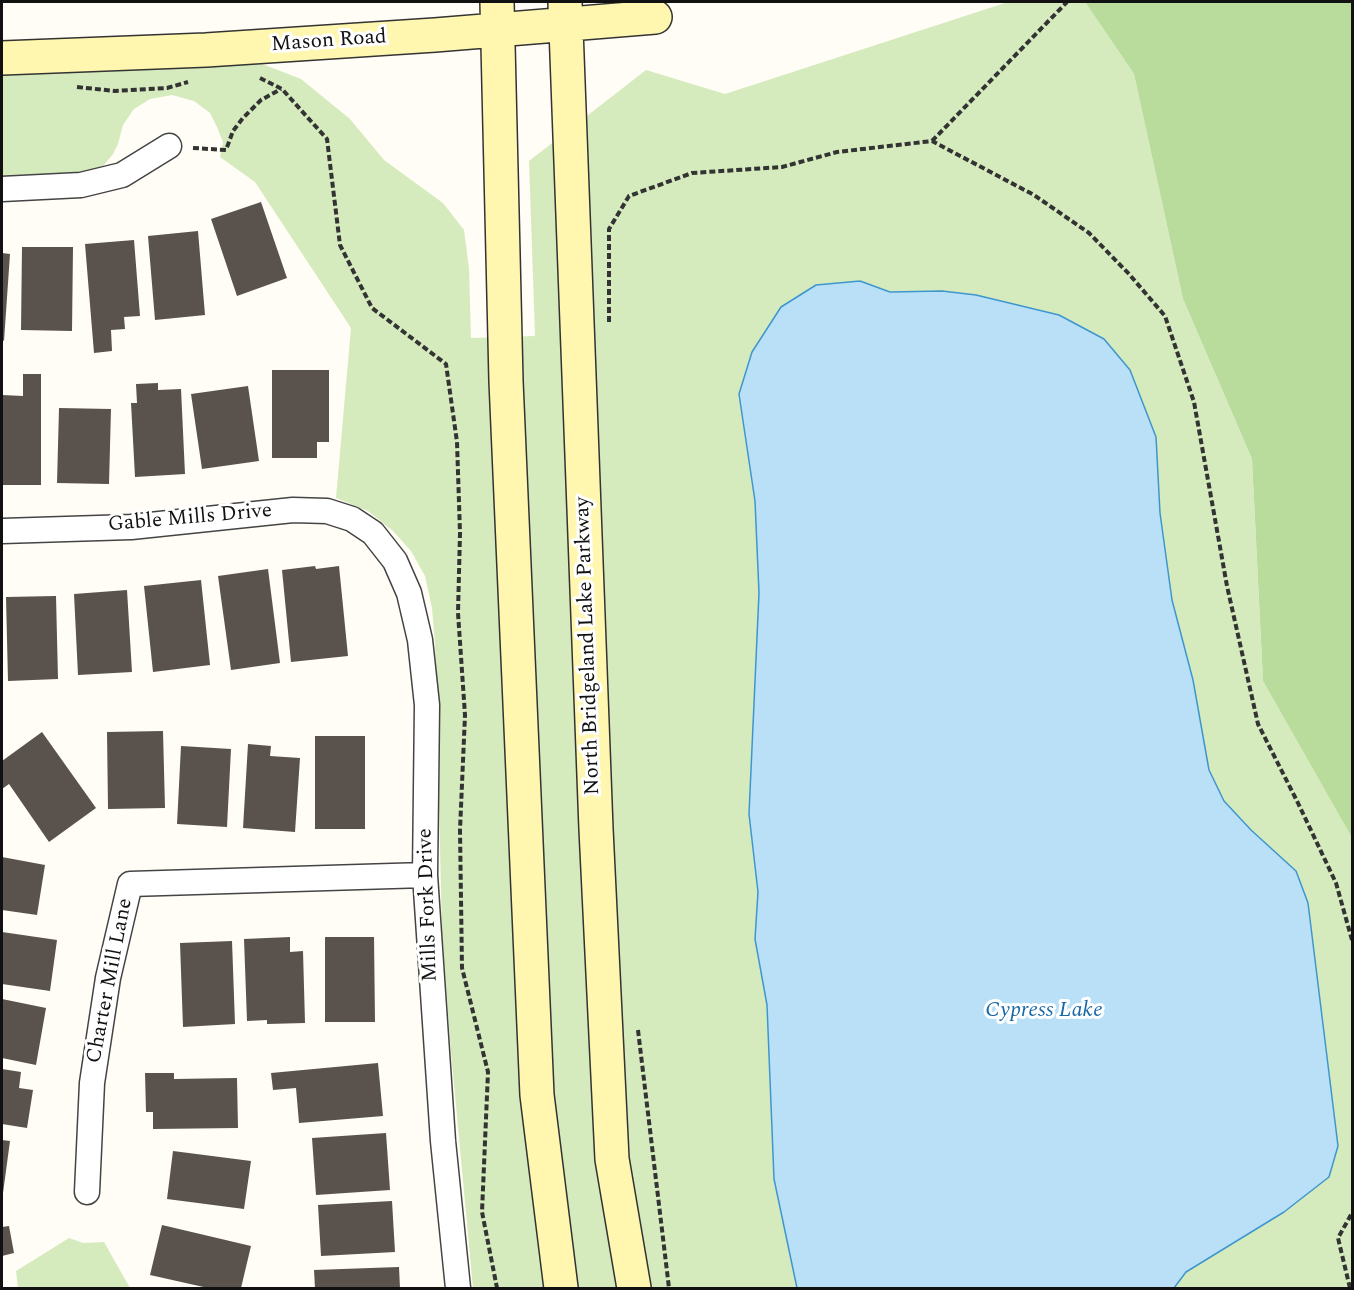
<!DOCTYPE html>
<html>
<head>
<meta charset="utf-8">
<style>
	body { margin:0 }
	#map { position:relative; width:1354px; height:1290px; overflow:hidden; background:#fffdf5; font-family:Spectral,serif }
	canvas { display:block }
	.frame { position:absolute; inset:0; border:3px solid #111; pointer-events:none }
</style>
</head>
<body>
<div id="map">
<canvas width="1354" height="1290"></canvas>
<div class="frame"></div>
</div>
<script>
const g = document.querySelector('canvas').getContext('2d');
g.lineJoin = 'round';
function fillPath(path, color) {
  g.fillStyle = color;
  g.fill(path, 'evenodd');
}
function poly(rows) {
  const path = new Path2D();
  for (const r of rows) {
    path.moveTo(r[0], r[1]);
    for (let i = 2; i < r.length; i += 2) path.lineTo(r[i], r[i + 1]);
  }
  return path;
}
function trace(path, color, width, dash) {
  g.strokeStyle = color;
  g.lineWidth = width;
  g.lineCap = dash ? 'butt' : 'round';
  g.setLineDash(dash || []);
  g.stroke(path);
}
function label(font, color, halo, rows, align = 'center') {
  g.font = font + ' Spectral,serif';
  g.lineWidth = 6;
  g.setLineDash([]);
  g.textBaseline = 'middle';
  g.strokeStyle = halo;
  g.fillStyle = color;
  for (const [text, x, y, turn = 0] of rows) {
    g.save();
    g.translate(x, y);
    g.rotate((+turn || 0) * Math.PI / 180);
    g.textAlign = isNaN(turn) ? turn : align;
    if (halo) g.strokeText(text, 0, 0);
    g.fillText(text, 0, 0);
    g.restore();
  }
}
fillPath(poly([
	[1008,2,1085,2,1134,74,1183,299,1252,459,1263,681,1352,838,1352,1288,1174,1288,1186,1272,1243,1238,1251,830,1224,801,1209,770,1193,680,1172,600,1160,513,1156,437,911,292,890,292,860,281,755,501,759,593,749,814,758,892,755,939,767,1005,797,1288,473,1288,451,1052,442,931,435,643,432,608,425,576,411,551,393,531,368,511,336,498,351,328,255,182,220,157,223,142,217,127,210,113,194,101,172,95,150,99,134,109,123,125,118,144,113,154,103,166,84,172,58,175,2,176,2,65,244,57,301,79,350,119,384,160,443,203,464,230,469,269,471,338,535,336,529,161,646,70,725,94],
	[69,1238,83,1243,104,1242,130,1288,18,1288,16,1271]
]), '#d5ebbd');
fillPath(poly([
	[1085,2,1352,2,1352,838,1263,681,1252,459,1183,299,1134,74]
]), '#b9dc9c');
const water = poly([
	[860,281,890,292,942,291,976,295,1059,315,1104,339,1130,370,1156,437,1160,513,1172,600,1193,680,1209,770,1224,801,1251,830,1296,871,1308,903,1338,1146,1329,1177,1284,1212,1186,1272,1174,1288,797,1288,774,1179,767,1005,755,939,758,892,749,814,759,593,755,501,739,394,752,352,781,307,816,285,860,281]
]);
fillPath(water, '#b9e0f7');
trace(water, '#3f96cf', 1.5);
fillPath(poly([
	[261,202,287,278,237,296,211,219],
	[198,231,205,315,155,320,148,236],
	[134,240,140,316,124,317,125,329,111,330,112,351,94,353,85,244],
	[22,247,73,247,72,331,21,330],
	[2,253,10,254,4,341,2,340],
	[272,370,329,370,329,442,317,442,317,458,272,458],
	[23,374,41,374,41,485,2,485,2,395,23,396],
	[158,383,158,390,181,389,185,474,135,477,131,403,137,403,136,384],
	[248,386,259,461,202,469,191,394],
	[59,408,111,409,109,484,57,483],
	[315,566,316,569,339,566,348,656,291,662,282,570],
	[268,569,280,663,231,670,218,576],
	[201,580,210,665,153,672,144,586],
	[127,590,132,672,78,675,74,594],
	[56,596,58,679,8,681,6,597],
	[163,731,165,808,108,809,107,732],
	[42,732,96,808,49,842,9,784,2,789,2,761],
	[315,736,365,736,365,829,315,829],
	[248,744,271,746,270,756,300,758,295,832,243,828],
	[181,746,231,749,227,827,177,824],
	[2,857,45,865,37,915,2,910],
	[2,932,57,940,50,991,2,984],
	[290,937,290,952,303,951,305,1023,267,1024,267,1020,247,1021,244,939],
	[325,937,374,937,375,1022,325,1022],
	[232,941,235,1024,183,1027,180,943],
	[2,999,46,1008,36,1065,2,1058],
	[378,1063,383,1116,299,1123,296,1088,273,1090,271,1073],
	[2,1069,21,1072,19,1088,33,1090,27,1128,2,1124],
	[145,1073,174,1073,174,1079,237,1078,238,1128,153,1129,153,1112,146,1112],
	[386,1133,390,1190,316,1195,312,1138],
	[2,1140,10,1141,3,1193,2,1193],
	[173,1151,251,1161,244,1209,167,1199],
	[392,1201,395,1252,321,1256,318,1205],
	[162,1225,251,1246,241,1288,208,1288,150,1275],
	[9,1226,14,1253,2,1256,2,1227],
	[399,1267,400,1288,315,1288,314,1270]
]), '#5a524d');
const street = poly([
	[2,189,81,185,122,175,169,146],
	[2,531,131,527,293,510,327,511,352,519,373,533,395,561,409,593,420,640,427,705,425,875,443,1141,458,1288],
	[87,1192,92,1083,108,978,130,884,425,875]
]);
const secondary = poly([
	[497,2,506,381,537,1095,561,1288],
	[565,2,596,829,612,1159,634,1288],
	[2,58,206,50,435,35,655,17]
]);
trace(street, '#444', 27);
trace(secondary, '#333', 36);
trace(poly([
	[260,78,282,89,327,139,340,245,372,308,446,364,457,442,460,533,458,613,465,715,460,830,462,968,488,1072,482,1212,497,1288],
	[77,87,115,91,167,88,188,82],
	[932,141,1067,2],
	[193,148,226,150,233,131,243,118,261,100,281,89],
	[609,322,609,229,629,196,692,173,782,167,837,152,932,141,1034,195,1089,233,1129,274,1165,316,1194,402,1227,586,1258,724,1298,803,1336,883,1352,940],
	[638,1030,669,1288],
	[1350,1288,1338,1238,1352,1213]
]), '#333', 4, [6, 3]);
trace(street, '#fff', 24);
trace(secondary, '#fff6b0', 33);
label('21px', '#111', '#fff', [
	["Mason Road",329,42,-4],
	["Gable Mills Drive",190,519,-5],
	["North Bridgeland Lake Parkway",589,646,-92],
	["Mills Fork Drive",429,905,-92],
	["Charter Mill Lane",111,981,-79]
]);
label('italic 22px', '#1768a6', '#fff', [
	["Cypress Lake",1044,1012]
]);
</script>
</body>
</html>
